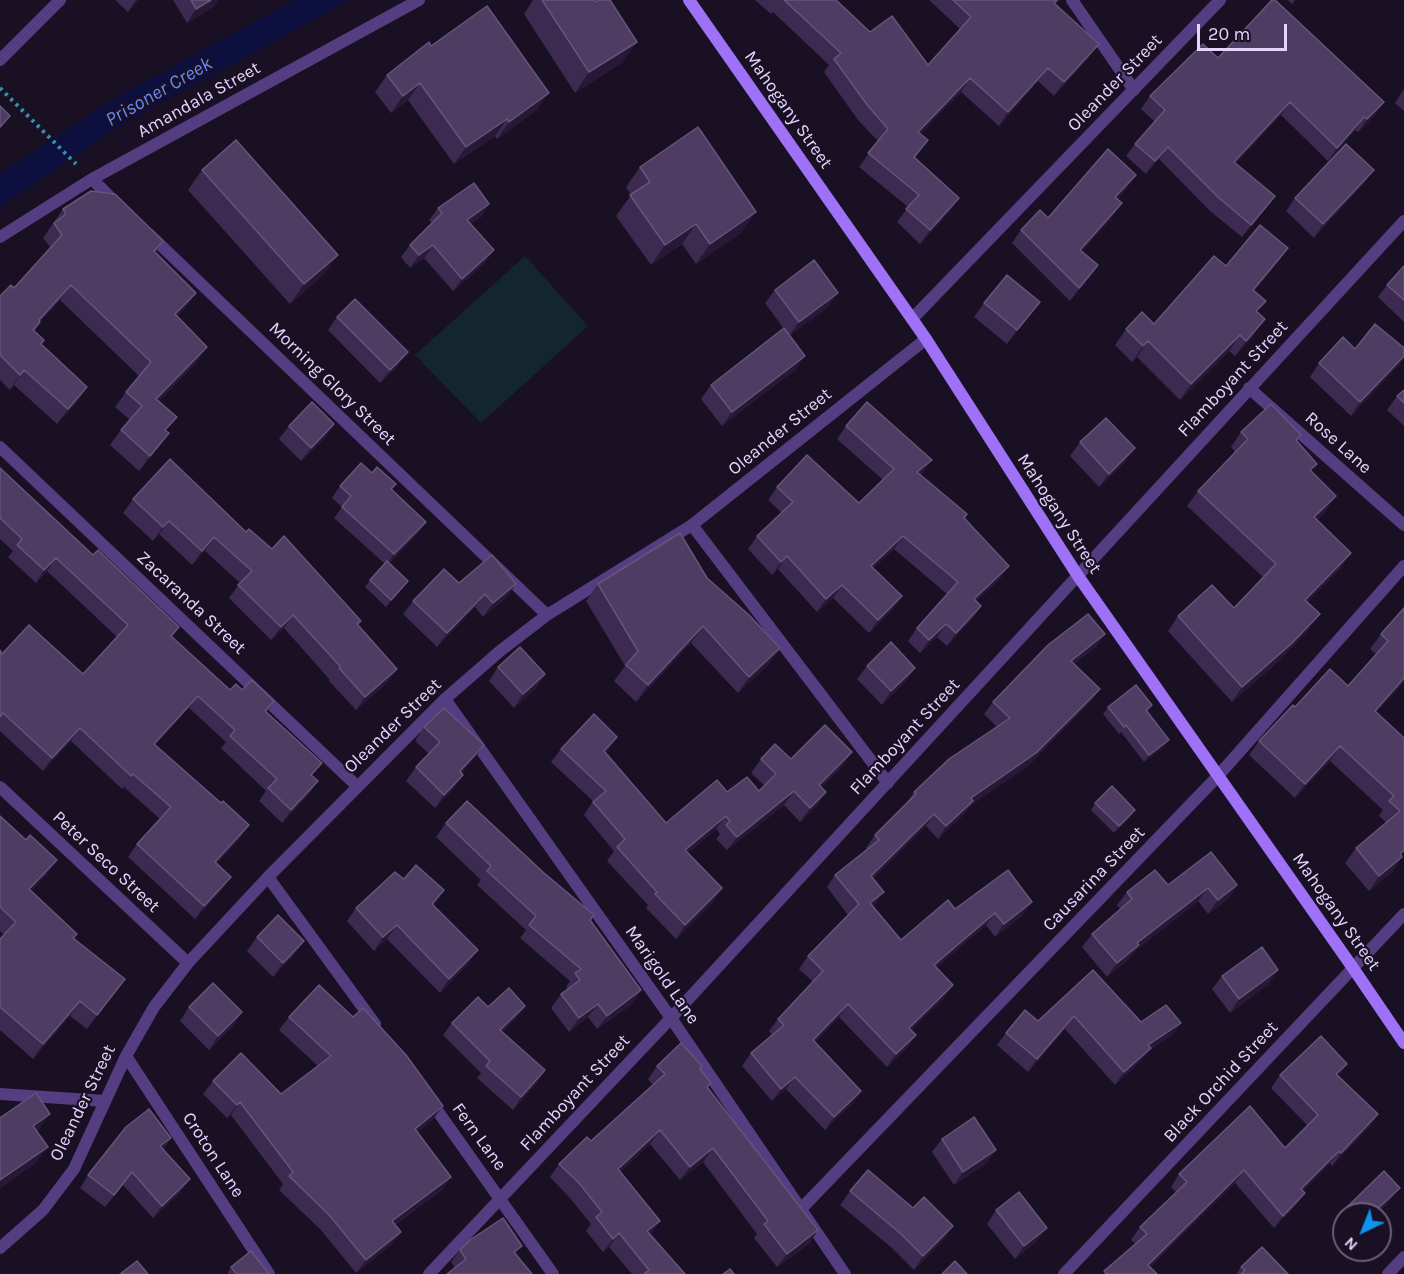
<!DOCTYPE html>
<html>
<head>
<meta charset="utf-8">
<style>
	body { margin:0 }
	#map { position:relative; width:1404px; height:1274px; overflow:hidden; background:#191023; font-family:Karla,sans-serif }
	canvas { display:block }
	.north { position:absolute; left:1332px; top:1202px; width:60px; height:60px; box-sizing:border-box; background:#191023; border:2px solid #6b5e7a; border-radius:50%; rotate:223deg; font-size:16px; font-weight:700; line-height:24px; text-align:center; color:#e5d4fd }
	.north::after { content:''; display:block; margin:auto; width:21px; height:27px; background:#0d92ef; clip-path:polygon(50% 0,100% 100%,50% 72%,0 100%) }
	.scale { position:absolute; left:1197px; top:24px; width:90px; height:27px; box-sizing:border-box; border:3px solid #e5d4fd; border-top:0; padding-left:8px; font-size:18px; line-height:21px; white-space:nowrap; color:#e5d4fd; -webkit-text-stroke:4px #191023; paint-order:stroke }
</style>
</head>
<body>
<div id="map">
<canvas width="1404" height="1274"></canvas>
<div class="north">N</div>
<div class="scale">20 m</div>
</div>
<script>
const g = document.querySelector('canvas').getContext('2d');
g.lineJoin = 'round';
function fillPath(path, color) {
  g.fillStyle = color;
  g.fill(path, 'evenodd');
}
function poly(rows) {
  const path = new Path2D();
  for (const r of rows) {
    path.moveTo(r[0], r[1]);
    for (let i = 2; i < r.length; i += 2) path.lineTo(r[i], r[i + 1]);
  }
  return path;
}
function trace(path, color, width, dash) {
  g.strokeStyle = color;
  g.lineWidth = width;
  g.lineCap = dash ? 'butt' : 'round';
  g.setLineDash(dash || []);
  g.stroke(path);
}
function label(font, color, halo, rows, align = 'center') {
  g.font = font + ' Karla,sans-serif';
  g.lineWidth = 4.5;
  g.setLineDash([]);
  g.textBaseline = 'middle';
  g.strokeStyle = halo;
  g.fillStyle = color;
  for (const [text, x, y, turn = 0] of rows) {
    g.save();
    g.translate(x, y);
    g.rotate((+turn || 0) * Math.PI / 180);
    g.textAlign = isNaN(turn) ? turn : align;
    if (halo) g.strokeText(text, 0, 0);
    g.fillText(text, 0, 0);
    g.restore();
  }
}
fillPath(poly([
	[525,256,588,326,481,423,415,355]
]), '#13262d');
fillPath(poly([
	[294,0,350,0,124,123,0,207,0,174,107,103]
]), '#0d0f3f');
trace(poly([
	[0,88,76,164]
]), '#3691af', 4, [3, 4.5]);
trace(poly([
	[1072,0,1134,90],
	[0,60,60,0],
	[92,179,117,204],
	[149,234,547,615],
	[0,237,92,179,419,0],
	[912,319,1220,0],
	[1249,388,1404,525],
	[0,447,357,786],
	[692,525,888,783],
	[445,699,671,1018,845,1274],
	[0,787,188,963],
	[268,877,375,1024],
	[126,1056,269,1274],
	[0,1094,105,1101],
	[429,1099,553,1274],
	[801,1209,1217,777,1404,566],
	[0,1248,43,1210,74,1169,126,1056,154,1007,188,963,268,877,445,699,500,651,547,615,692,525,926,339],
	[429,1274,671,1018,1404,221],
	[1064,1274,1404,914],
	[1388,1274,1404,1257]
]), '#543d80', 12);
trace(poly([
	[689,0,926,339,1078,576,1353,968,1404,1043]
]), '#9e71f7', 12);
fillPath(poly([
	[115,0,138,0,128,12],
	[173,0,218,0,213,7,187,23],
	[533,0,594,0,623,62,575,93,524,14],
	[755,0,836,0,870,32,928,65,960,29,929,0,1059,0,1055,4,1089,57,1054,96,1038,81,999,126,961,92,920,134,918,154,915,158,950,211,920,244,897,222,908,207,859,167,878,141,858,120,824,72,829,65,773,12,771,14],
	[1288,0,1295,0,1292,4],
	[431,46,537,110,497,139,495,136,454,164,408,100,391,113,375,92,387,75],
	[1218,58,1375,115,1358,132,1355,130,1328,161,1281,115,1236,163,1266,208,1242,237,1210,211,1159,159,1146,174,1126,156,1135,144,1155,122,1141,109,1150,96],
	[1404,89,1404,111,1395,103],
	[640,167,742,232,696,264,682,244,651,265,616,216,631,195,626,187],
	[202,170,338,255,323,275,290,304,188,190],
	[1364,183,1314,238,1286,211,1295,198],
	[1127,188,1117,199,1113,216,1082,251,1098,265,1089,278,1070,301,1012,243,1021,230,1048,218],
	[489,204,481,217,471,224,485,263,453,291,424,258,410,268,401,257,410,245,432,223,429,220,438,208],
	[63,209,163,241,155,253,196,293,185,308,177,316,197,362,159,401,166,431,158,448,139,471,110,445,121,430,130,420,115,407,126,392,139,376,60,300,40,322,35,331,41,344,77,402,57,424,14,385,10,390,0,380,0,296,14,288,51,248,43,238],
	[1288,248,1277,263,1254,291,1257,312,1254,335,1235,356,1229,351,1180,400,1137,357,1132,362,1115,345,1126,329,1154,324,1226,266],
	[1404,266,1404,322,1378,297,1387,285],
	[775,290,828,307,790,335,796,369,722,426,701,399,711,385,784,329,765,303],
	[984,303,1030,315,1007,344,974,317],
	[337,317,399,365,380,383,328,330],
	[1404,348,1404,358,1399,365,1351,416,1310,377,1319,363,1355,349],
	[1404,390,1404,426,1387,410,1397,396],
	[334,424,325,438,301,461,279,439,289,426],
	[846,426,923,473,920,475,964,518,1000,579,976,601,981,606,972,619,947,646,937,637,920,653,908,641,917,628,947,594,894,549,873,568,902,596,893,609,869,633,833,598,817,612,778,569,772,575,748,549,757,536,782,513,768,500,777,487,859,503,883,480,837,439],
	[1241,432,1301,435,1297,441,1312,472,1326,511,1317,520,1341,568,1307,602,1309,629,1281,659,1232,702,1168,631,1178,616,1234,608,1263,577,1187,506,1198,491,1235,452,1231,447],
	[1080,442,1125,462,1099,487,1070,456],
	[0,468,93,555,179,627,172,637,230,690,242,690,274,701,267,712,313,776,309,794,282,823,259,801,266,791,221,748,226,742,189,708,155,745,221,803,249,825,240,838,216,864,222,890,195,919,128,857,137,844,160,819,124,787,122,789,71,741,43,771,0,731,0,650,2,654,83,674,117,637,47,571,36,583,8,557,13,551,0,539],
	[340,486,392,490,426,522,418,533,389,563,408,581,403,588,386,607,365,587,370,580,385,564,334,518,342,507,332,498],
	[133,499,246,532,272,549,361,621,358,626,397,669,388,682,356,710,329,681,330,680,284,628,271,640,229,598,240,583,205,551,192,565,159,534,153,541,123,513],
	[707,578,780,648,768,665,738,693,691,643,636,702,614,681,625,666,586,601,598,584],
	[459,583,516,584,507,597,483,617,475,607,437,647,403,614,413,601],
	[1404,608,1404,682,1376,712,1404,738,1404,853,1392,872,1369,891,1345,863,1356,848,1386,822,1379,816,1383,810,1330,761,1295,798,1249,755,1259,741,1295,707,1348,686,1376,654,1370,649,1381,634],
	[1105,634,1096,647,1074,664,1100,689,1091,701,1028,766,971,805,964,814,938,839,926,826,873,878,884,892,873,907,901,940,955,909,1023,915,995,937,986,925,936,968,944,998,911,1030,916,1035,907,1048,887,1067,839,1017,815,1042,861,1091,852,1104,825,1130,786,1089,772,1101,742,1066,751,1053,772,1035,769,1031,778,1019,813,982,799,969,808,956,848,915,827,887,835,875,867,849,866,848,875,835,906,804,914,792,997,727,984,714,993,702],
	[867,666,915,668,906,681,882,705,857,679],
	[498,667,545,674,536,688,514,708,489,681],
	[1152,705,1147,712,1164,747,1144,762,1121,732,1119,734,1103,714,1108,707],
	[424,727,484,745,474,759,461,773,463,775,454,788,435,808,406,781,416,767,429,754,415,741],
	[617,737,606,753,666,823,727,792,759,791,765,786,751,773,761,759,791,759,843,766,821,787,826,792,817,805,800,822,784,805,727,850,716,839,720,834,716,829,688,853,722,888,713,902,676,939,646,908,648,905,607,861,614,851,584,815,593,801,551,762,561,749],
	[1095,803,1130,817,1114,833,1091,810],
	[0,816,47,874,31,891,77,934,74,938,115,993,87,1029,70,1016,33,1059,0,1030,0,939,4,935,0,931],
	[446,823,544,873,594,915,590,920,641,990,632,1004,597,1029,588,1017,569,1032,551,1008,561,994,568,990,566,987,570,981,520,938,526,930,477,885,481,880,436,837],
	[1168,885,1237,885,1228,899,1208,914,1198,901,1135,951,1130,958,1107,977,1082,947,1092,934,1120,909,1117,905,1127,892],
	[433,906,468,964,440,993,387,939,374,951,347,921,356,908],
	[257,937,304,941,294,955,273,977,247,951],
	[1093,970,1141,1022,1181,1023,1172,1035,1149,1051,1142,1060,1115,1085,1065,1029,1028,1072,997,1045,1006,1033,1038,1021],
	[1222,976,1269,984,1230,1013,1212,989],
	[525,1006,516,1018,502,1032,537,1083,513,1110,477,1078,481,1073,443,1035,452,1023,488,1007],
	[189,1007,242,1012,233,1026,209,1050,180,1021],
	[289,1017,443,1106,433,1119,418,1132,451,1177,442,1190,395,1225,401,1232,391,1245,356,1273,321,1230,279,1190,283,1184,231,1115,227,1118,203,1094,213,1081,281,1094,318,1066,279,1030],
	[1347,1064,1338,1076,1378,1114,1370,1126,1332,1166,1330,1163,1303,1191,1296,1205,1274,1228,1235,1183,1150,1267,1157,1274,1103,1274,1136,1244,1131,1240,1140,1227,1176,1192,1171,1187,1179,1174,1285,1148,1308,1126,1271,1088,1280,1075],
	[657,1066,700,1069,707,1088,818,1230,809,1244,777,1267,754,1238,757,1234,703,1162,680,1180,650,1144,620,1172,660,1221,650,1235,685,1274,632,1274,609,1247,603,1252,586,1231,591,1224,569,1197,550,1177,559,1164,591,1141,653,1085,648,1079],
	[171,1138,163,1150,181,1192,153,1218,123,1185,105,1207,80,1188,88,1175],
	[942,1139,996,1150,986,1164,954,1185,932,1152],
	[850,1191,913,1208,953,1226,943,1240,914,1270,892,1248,840,1205],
	[1390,1201,1377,1214,1344,1214,1344,1228,1337,1221,1347,1207],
	[996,1210,1037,1241,1015,1259,987,1224],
	[460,1250,516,1254,455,1268,451,1262],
	[231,1267,269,1274,227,1274],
	[1241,1267,1288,1274,1236,1274]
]), '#3d2a50');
fillPath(poly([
	[136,0,138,0,128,12],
	[211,0,218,0,213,7,187,23,196,9],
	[637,42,623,62,575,93,589,72],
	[1099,44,1089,57,1054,96,1064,82],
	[1048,68,1038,81,999,126,1008,112],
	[970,78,961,92,909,145,918,132],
	[420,83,408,100,391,113,403,96],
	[549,93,537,110,497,139,509,122],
	[1290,102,1281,115,1226,174,1234,162],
	[1384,102,1375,115,1358,132,1367,119],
	[10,116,3,126,0,130,0,127],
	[1364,117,1355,130,1328,161,1337,148],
	[507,119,495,136,454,164,466,147],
	[1168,147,1159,159,1146,174,1155,161],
	[1374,170,1364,183,1314,238,1323,224],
	[1136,175,1127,188,1106,210,1115,197],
	[1275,196,1266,208,1242,237,1251,225],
	[959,198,950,211,920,244,930,230],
	[1122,203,1113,216,1071,263,1080,250],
	[489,204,481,217,459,233,467,220],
	[756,212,742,232,696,264,710,244],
	[696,224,682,244,651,265,665,245],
	[433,245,424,258,410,268,419,255],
	[1288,248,1277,263,1242,305,1253,290],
	[494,250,485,263,453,291,462,279],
	[338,255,323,275,290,304,304,284],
	[1098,265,1089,278,1070,301,1079,288],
	[71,285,60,300,28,335,39,320],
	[196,293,185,308,165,329,175,314],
	[838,293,828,307,789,336,799,322],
	[1040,302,1030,315,1007,344,1017,330],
	[1265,319,1254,335,1235,356,1246,341],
	[1240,335,1229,351,1180,400,1191,384],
	[1148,341,1137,357,1132,362,1143,346],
	[207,347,197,362,146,414,156,399],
	[408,352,399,365,380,383,390,370],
	[805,356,796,369,722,426,732,412],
	[1404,356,1404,358,1399,365,1351,416,1360,402],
	[24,370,14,385,10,390,20,375],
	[87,387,77,402,57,424,68,409],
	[334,424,325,438,301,461,311,448],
	[169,433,158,448,139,471,150,456],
	[1135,448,1125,462,1099,487,1109,474],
	[932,460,923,473,908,485,917,472],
	[1336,496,1326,511,1304,532,1314,517],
	[169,521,159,534,153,541,163,527],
	[426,522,418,533,386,565,394,554],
	[903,536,894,549,862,579,871,566],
	[214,537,205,551,192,565,202,551],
	[1351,553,1341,568,1294,615,1305,600],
	[787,556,778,569,772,575,781,562],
	[56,558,47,571,36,583,44,570],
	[1009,566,1000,579,965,612,974,599],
	[408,581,403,588,386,607,391,600],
	[516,584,507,597,483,617,493,603],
	[842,585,833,598,817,612,826,599],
	[485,594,475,607,437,647,447,633],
	[902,596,893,609,869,633,878,620],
	[981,606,972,619,947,646,956,633],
	[1320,614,1309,629,1281,659,1232,702,1242,687],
	[293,615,284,628,271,640,281,627],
	[946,624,937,637,920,653,929,640],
	[703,626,691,643,636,702,648,685],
	[1105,634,1096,647,1062,674,1071,661],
	[780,648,768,665,738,693,749,677],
	[915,668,906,681,882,705,891,691],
	[397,669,388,682,356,710,365,697],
	[545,674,536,688,514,708,523,694],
	[1404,678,1404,682,1365,725,1375,711],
	[1100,689,1091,701,1028,766,971,805,964,814,938,839,946,826,971,798],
	[198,696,189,708,145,756,154,744],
	[80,728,71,741,43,771,52,758],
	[617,737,608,751,595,764,604,751],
	[1169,740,1164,747,1144,762,1149,755],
	[484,745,474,759,450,785,460,771],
	[1340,746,1330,761,1295,798,1305,784],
	[852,752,843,766,810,799,819,785],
	[463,775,454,788,435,808,444,795],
	[318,781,309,794,282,823,291,810],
	[794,791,784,805,727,850,737,837],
	[826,792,817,805,800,822,810,808],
	[1135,810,1130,817,1114,833,1119,826],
	[934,814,926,826,862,888,871,876],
	[726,816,716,829,676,864,685,850],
	[249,825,240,838,206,875,215,862],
	[1404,850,1404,853,1396,863,1402,857,1392,872,1369,891,1379,876],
	[57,860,47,874,19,904,29,889],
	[231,877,222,890,195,919,204,906],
	[1237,885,1228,899,1208,914,1218,900],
	[722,888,713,902,676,939,685,925],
	[1208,888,1198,901,1135,951,1130,958,1107,977,1117,963,1137,943],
	[444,890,435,904,422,918,432,904],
	[884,892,875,905,862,916,870,903],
	[1032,902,1023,915,995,937,1004,924],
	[995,913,986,925,925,978,934,965],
	[397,925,387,939,374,951,383,937],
	[304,941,294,955,273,977,283,963],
	[478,950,468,964,440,993,449,979],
	[1278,970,1269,984,1230,1013,1239,999],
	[125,979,115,993,87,1029,97,1015],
	[953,985,944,998,900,1041,909,1028],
	[641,990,632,1004,597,1029,607,1016],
	[80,1001,70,1016,33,1059,43,1044],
	[598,1004,588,1017,569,1032,579,1018],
	[848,1004,839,1017,804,1053,813,1040],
	[525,1006,516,1018,491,1042,500,1030],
	[242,1012,233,1026,209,1050,218,1036],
	[1074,1016,1065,1029,1028,1072,1037,1059],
	[1181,1023,1172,1035,1149,1051,1142,1060,1115,1085,1124,1072,1148,1045],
	[916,1035,907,1048,887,1067,896,1054],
	[1347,1064,1338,1076,1336,1074],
	[545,1070,537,1083,513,1110,521,1097],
	[795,1077,786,1089,772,1101,781,1089],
	[861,1091,852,1104,825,1130,834,1117],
	[240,1102,231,1115,227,1118,237,1105],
	[443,1106,433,1119,406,1142,415,1129],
	[50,1114,38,1131,21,1143,33,1126],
	[1378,1114,1370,1126,1332,1166,1341,1153],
	[660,1130,650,1144,609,1182,618,1169],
	[171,1138,162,1151,160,1146],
	[48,1147,35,1164,0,1189,0,1180],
	[713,1148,703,1162,680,1180,690,1167],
	[996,1150,986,1164,954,1185,963,1172],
	[1339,1151,1330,1163,1293,1202,1301,1189],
	[1244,1170,1235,1183,1143,1274,1148,1265],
	[451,1177,442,1190,382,1234,392,1221],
	[190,1179,181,1192,153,1218,162,1206],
	[1400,1188,1390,1201,1377,1214,1372,1214],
	[1305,1193,1296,1205,1274,1228,1283,1216],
	[660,1221,650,1235,647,1231],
	[953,1226,943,1240,914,1270,923,1256],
	[1047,1228,1037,1241,1015,1259,1024,1246],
	[818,1230,809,1244,777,1267,787,1254],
	[401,1232,391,1245,356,1273,366,1260],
	[619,1233,609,1247,603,1252,613,1239],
	[522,1246,513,1258,514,1252]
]), '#271836');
const building = poly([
	[191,0,211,0,196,9,191,0],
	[542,0,594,0,595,2,598,0,610,0,637,42,589,72,542,0],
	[784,0,836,0,870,32,892,16,928,65,971,17,953,0,1057,0,1054,3,1099,44,1064,82,1048,68,1008,112,970,78,918,132,928,140,914,157,959,198,930,230,906,209,919,195,868,153,888,129,868,106,834,59,841,53,784,0],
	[1272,0,1275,0,1384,102,1367,119,1364,117,1337,148,1290,102,1234,162,1275,196,1251,225,1219,198,1168,147,1155,161,1135,144,1165,110,1150,96,1203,44,1218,58,1272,0],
	[487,6,549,93,509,122,507,119,466,147,420,83,403,96,387,75,429,42,431,46,487,6],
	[0,106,10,116,0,127,0,106],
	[698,127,756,212,710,244,696,224,665,245,630,195,650,182,640,167,698,127],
	[236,140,338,255,304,284,202,170,236,140],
	[1346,144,1374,170,1323,224,1295,198,1346,144],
	[1108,149,1136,175,1115,197,1122,203,1080,250,1098,265,1079,288,1021,230,1040,210,1048,218,1108,149],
	[474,183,489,204,467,220,494,250,462,279,433,245,419,255,410,245,442,213,438,208,474,183],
	[91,191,115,194,163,241,154,251,196,293,175,314,207,347,156,399,177,417,165,430,169,433,150,456,121,430,142,406,126,392,151,362,71,285,39,320,40,322,33,330,44,340,41,344,87,387,68,409,24,370,20,375,0,355,0,296,11,285,14,288,62,235,54,223,66,214,63,209,91,191],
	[1260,225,1288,248,1253,290,1266,301,1256,311,1265,319,1246,341,1240,335,1191,384,1148,341,1143,346,1126,329,1142,312,1154,324,1214,256,1226,266,1260,225],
	[814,260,838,293,799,322,775,290,814,260],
	[1404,266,1404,300,1387,285,1404,266],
	[1007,275,1040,302,1017,330,984,303,1007,275],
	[355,299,408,352,390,370,337,317,355,299],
	[1375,324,1404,348,1404,356,1360,402,1319,363,1343,337,1355,349,1375,324],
	[784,328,805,356,732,412,711,385,784,328],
	[1404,390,1404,403,1397,396,1404,390],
	[312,402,334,424,311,448,289,426,312,402],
	[867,402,932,460,917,472,967,514,964,518,1009,566,974,599,981,606,956,633,946,624,929,640,917,628,958,582,903,536,871,566,902,596,878,620,842,585,826,599,787,556,781,562,757,536,793,502,777,487,807,455,859,503,894,469,846,426,867,402],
	[1271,404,1301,435,1296,440,1317,464,1310,470,1336,496,1314,517,1351,553,1305,600,1320,614,1291,644,1242,687,1178,616,1212,585,1234,608,1276,564,1198,491,1248,439,1241,432,1271,404],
	[1106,418,1135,448,1109,474,1080,442,1106,418],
	[170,459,246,532,249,529,272,549,284,536,361,621,357,624,397,669,365,697,339,668,340,666,293,615,281,627,238,585,252,571,214,537,202,551,169,521,163,527,133,499,170,459],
	[361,463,372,473,377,467,396,484,391,489,426,522,394,554,342,507,351,496,340,486,361,463],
	[0,468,93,555,98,550,179,627,171,636,230,690,236,684,242,690,252,680,274,701,265,711,322,763,311,775,318,781,291,810,268,788,277,779,230,736,235,730,198,696,154,744,221,803,223,801,249,825,215,862,231,877,204,906,137,844,171,807,133,774,131,776,80,728,52,758,3,713,0,717,0,650,2,654,29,625,83,674,128,625,56,558,44,570,17,545,22,539,0,518,0,468],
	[680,533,707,578,749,615,780,648,749,677,703,626,648,685,626,665,638,651,598,584,680,533],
	[492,555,516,584,493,603,485,594,447,633,413,601,444,569,459,583,492,555],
	[387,561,408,581,391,600,370,580,387,561],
	[1404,608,1404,678,1375,711,1404,738,1404,850,1400,854,1402,857,1379,876,1356,848,1400,811,1389,801,1394,796,1340,746,1305,784,1259,741,1293,705,1295,707,1330,669,1348,686,1388,641,1381,634,1404,608],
	[1088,614,1105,634,1071,661,1100,689,1036,753,971,798,973,801,946,826,934,814,871,876,884,892,870,903,901,940,948,900,955,909,1008,870,1032,902,1004,924,995,913,934,965,953,985,909,1028,916,1035,896,1054,848,1004,813,1040,861,1091,834,1117,795,1077,781,1089,751,1053,784,1025,778,1019,823,971,808,956,859,904,835,875,879,840,875,835,916,794,914,792,949,759,1010,718,993,702,1048,645,1088,614],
	[891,642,915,668,891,691,867,666,891,642],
	[520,647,545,674,523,694,498,667,520,647],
	[1136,685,1152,705,1146,710,1169,740,1149,755,1126,725,1124,727,1108,707,1136,685],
	[444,708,484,745,460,771,463,775,444,795,416,767,440,742,424,727,444,708],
	[594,714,617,737,604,751,666,823,717,780,727,792,747,777,759,791,776,774,761,759,775,744,791,759,825,725,852,752,819,785,826,792,810,808,794,791,737,837,726,825,730,821,726,816,685,850,722,888,685,925,655,894,657,892,617,847,625,839,593,802,606,791,561,749,594,714],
	[1112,786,1135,810,1119,826,1095,803,1112,786],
	[467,801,544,873,594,915,590,920,641,990,607,1016,598,1004,579,1018,561,994,580,980,575,973,581,969,529,925,536,916,487,871,491,866,446,823,467,801],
	[0,816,26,840,30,835,57,860,29,889,77,934,73,938,125,979,97,1015,80,1001,43,1044,0,1007,0,939,16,922,0,907,0,816],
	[1211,852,1237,885,1218,900,1208,888,1137,943,1139,945,1117,963,1092,934,1132,899,1127,892,1155,870,1168,885,1211,852],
	[416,865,444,890,432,904,478,950,449,979,397,925,383,937,356,908,395,872,404,879,416,865],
	[278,915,304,941,283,963,257,937,278,915],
	[1262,947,1278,970,1239,999,1222,976,1262,947],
	[1093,970,1141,1022,1166,1005,1181,1023,1148,1045,1151,1048,1124,1072,1074,1016,1037,1059,1006,1033,1025,1010,1038,1021,1093,970],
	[213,983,242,1012,218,1036,189,1007,213,983],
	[319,985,353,1017,363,1008,406,1055,443,1106,415,1129,451,1177,392,1221,401,1232,366,1260,330,1216,289,1176,293,1172,240,1102,237,1105,213,1081,241,1053,281,1094,331,1056,289,1017,319,985],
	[509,988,525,1006,500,1030,545,1070,521,1097,486,1066,490,1061,452,1023,478,997,488,1007,509,988],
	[1321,1036,1347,1064,1336,1074,1378,1114,1341,1153,1339,1151,1301,1189,1305,1193,1283,1216,1244,1170,1148,1265,1157,1274,1107,1274,1104,1271,1147,1234,1140,1227,1187,1182,1179,1174,1250,1106,1285,1148,1318,1115,1280,1075,1321,1036],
	[681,1043,702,1066,700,1069,711,1083,707,1087,818,1230,787,1254,764,1224,768,1221,713,1148,690,1167,660,1130,618,1169,660,1221,647,1231,685,1274,644,1274,649,1270,619,1233,613,1239,596,1217,602,1212,579,1183,559,1164,587,1137,591,1141,665,1074,657,1066,681,1043],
	[36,1093,50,1114,33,1126,48,1147,0,1180,0,1118,36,1093],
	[149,1109,171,1138,160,1146,190,1179,162,1206,132,1172,114,1195,88,1175,126,1127,149,1109],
	[974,1117,996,1150,963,1172,942,1139,974,1117],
	[868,1170,913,1208,924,1197,953,1226,923,1256,901,1234,850,1191,868,1170],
	[1384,1171,1400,1188,1372,1214,1353,1214,1347,1207,1384,1171],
	[1019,1192,1047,1228,1024,1246,996,1210,1019,1192],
	[503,1218,522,1246,514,1252,532,1274,447,1274,466,1259,460,1250,470,1240,503,1218],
	[1262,1247,1288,1274,1241,1274,1245,1270,1241,1267,1262,1247],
	[251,1251,269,1274,237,1274,231,1267,251,1251],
	[137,1261,148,1274,120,1274,137,1261],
	[955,1261,967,1274,942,1274,955,1261],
	[730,1269,734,1274,723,1274,730,1269]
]);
fillPath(building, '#4f3c63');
trace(building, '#66547b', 1.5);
label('18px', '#e5d4fd', '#191023', [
	["Oleander Street",1115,83,-46],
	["Amandala Street",199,100,-29],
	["Mahogany Street",788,110,55],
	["Flamboyant Street",1233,379,-47],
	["Morning Glory Street",332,384,44],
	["Oleander Street",780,432,-39],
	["Rose Lane",1338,443,42],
	["Mahogany Street",1059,514,57],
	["Zacaranda Street",191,603,43],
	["Oleander Street",393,726,-44],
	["Flamboyant Street",905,737,-47],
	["Peter Seco Street",106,862,43],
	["Causarina Street",1094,879,-46],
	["Mahogany Street",1336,912,55],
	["Marigold Lane",662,975,55],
	["Black Orchid Street",1221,1082,-47],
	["Flamboyant Street",575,1093,-47],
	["Oleander Street",83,1103,-64],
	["Fern Lane",479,1137,54],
	["Croton Lane",213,1155,57]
]);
label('italic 20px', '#6888f7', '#191023', [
	["Prisoner Creek",159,92,-30]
]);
</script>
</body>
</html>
